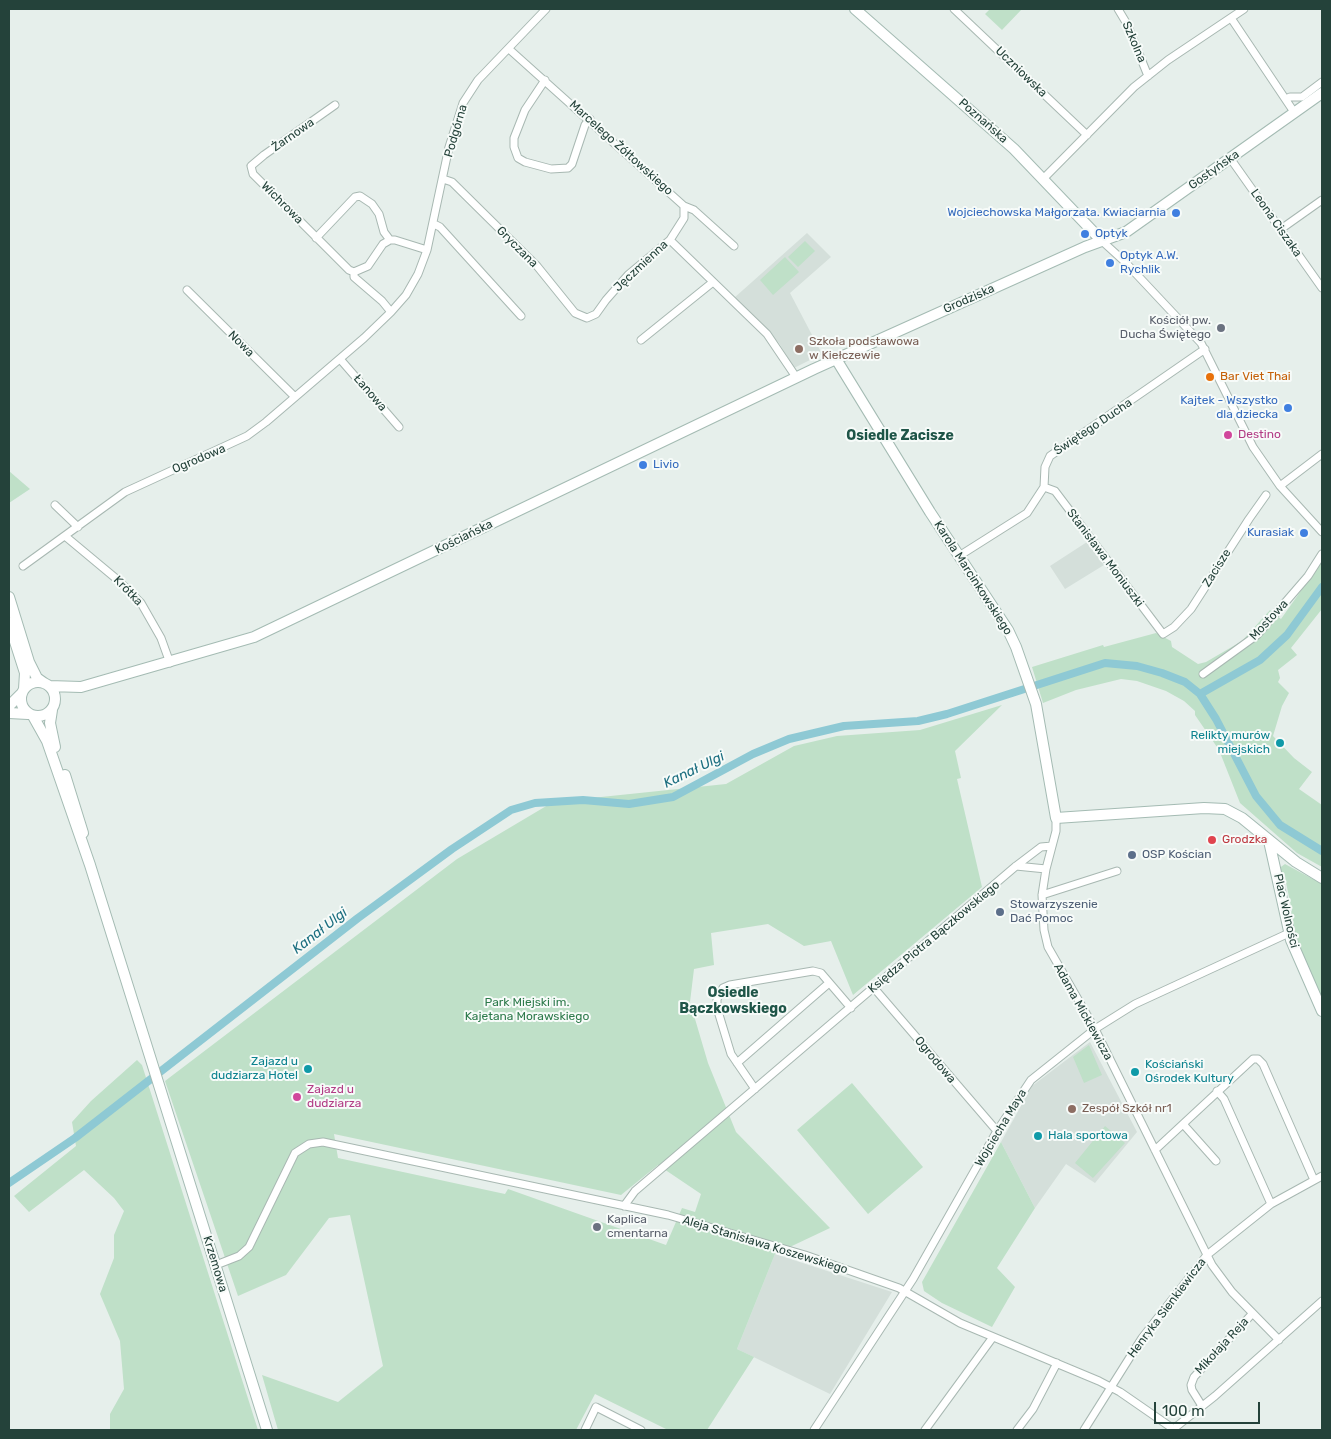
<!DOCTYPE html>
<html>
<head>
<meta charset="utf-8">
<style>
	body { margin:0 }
	#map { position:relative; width:1331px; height:1439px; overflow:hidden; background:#e6efeb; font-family:Rubik,sans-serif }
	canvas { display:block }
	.frame { position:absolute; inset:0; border:10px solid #24423a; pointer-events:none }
	.scale { position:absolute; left:1154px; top:1402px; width:106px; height:22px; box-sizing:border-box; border:2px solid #24423a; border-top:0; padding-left:6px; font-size:15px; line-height:18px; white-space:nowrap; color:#24423a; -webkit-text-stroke:4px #f7fbf9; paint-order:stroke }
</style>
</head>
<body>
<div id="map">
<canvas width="1331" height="1439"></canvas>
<div class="frame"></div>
<div class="scale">100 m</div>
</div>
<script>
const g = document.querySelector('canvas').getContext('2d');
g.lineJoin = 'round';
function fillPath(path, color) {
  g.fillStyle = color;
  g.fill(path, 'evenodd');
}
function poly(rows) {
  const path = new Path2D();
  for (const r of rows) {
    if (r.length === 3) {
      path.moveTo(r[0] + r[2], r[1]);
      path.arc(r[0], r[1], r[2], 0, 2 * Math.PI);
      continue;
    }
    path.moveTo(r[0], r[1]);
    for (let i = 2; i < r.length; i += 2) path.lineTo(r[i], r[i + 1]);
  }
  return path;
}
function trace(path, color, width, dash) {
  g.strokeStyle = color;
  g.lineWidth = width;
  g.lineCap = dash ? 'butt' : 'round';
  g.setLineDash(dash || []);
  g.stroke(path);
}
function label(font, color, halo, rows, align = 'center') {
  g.font = font + ' Rubik,sans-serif';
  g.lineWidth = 4;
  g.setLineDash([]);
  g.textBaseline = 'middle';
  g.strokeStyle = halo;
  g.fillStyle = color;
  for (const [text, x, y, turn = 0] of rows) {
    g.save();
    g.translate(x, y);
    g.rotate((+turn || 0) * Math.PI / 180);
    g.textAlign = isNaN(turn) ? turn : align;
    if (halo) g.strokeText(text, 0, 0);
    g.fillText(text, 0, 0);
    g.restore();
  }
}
fillPath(poly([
	[807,233,831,257,790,293,822,354,794,368,779,343,734,298],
	[1087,542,1104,565,1065,589,1050,566],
	[1090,1042,1137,1132,1095,1183,1066,1164,1035,1208,1001,1142,1032,1086],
	[775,1254,892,1292,830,1394,737,1349]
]), '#d4dfda');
fillPath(poly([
	[990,9,1022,9,1002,30,985,14],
	[805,241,815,251,798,267,788,257],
	[785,257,799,272,773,295,760,280],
	[9,471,30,489,9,503],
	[1322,561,1322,609,1291,648,1297,655,1278,670,1280,678,1278,682,1289,693,1282,706,1273,736,1294,758,1312,772,1299,789,1322,805,1322,867,1297,853,1240,803,1219,750,1195,715,1195,711,1184,701,1166,691,1137,681,1121,679,1076,690,1043,703,1032,667,1103,645,1104,647,1156,633,1171,641,1172,647,1198,664,1206,662,1242,641,1270,610,1281,619],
	[1002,705,955,751,961,778,957,779,982,887,853,995,831,941,804,946,768,924,711,933,714,965,694,969,690,1002,708,1063,736,1132,830,1228,775,1254,737,1349,754,1357,707,1430,668,1430,595,1394,576,1430,278,1430,262,1375,338,1402,383,1366,350,1215,329,1218,286,1275,238,1296,165,1081,457,859,553,802,726,784,794,746,837,736,920,730],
	[334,1134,621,1195,658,1165,701,1194,695,1212,682,1208,666,1245,508,1189,505,1194,338,1158],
	[1285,864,1322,884,1322,997,1293,935,1288,913,1292,911,1284,873,1278,875,1278,869],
	[1089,1045,1102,1075,1084,1083,1073,1057],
	[137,1060,142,1065,258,1430,110,1430,110,1414,124,1389,120,1341,100,1294,114,1258,114,1235,124,1211,114,1198,84,1170,29,1212,14,1196,76,1146,72,1122,91,1101],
	[852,1083,923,1167,868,1214,797,1130],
	[1105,1126,1125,1143,1093,1178,1075,1163],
	[1001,1142,1035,1208,997,1268,1015,1287,992,1327,942,1303,924,1291,922,1282]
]), '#bfe0c8');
trace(poly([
	[1200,694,1260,660,1287,635,1322,587],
	[9,1183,75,1138,358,918,452,849,511,810,535,803,583,800,629,804,673,797,753,754,789,739,844,726,918,721,947,714,1105,663,1137,666,1162,673,1185,682,1200,694,1216,719,1256,796,1280,825,1322,851]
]), '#8ec9d4', 8);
const street = poly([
	[954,9,1087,135],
	[1118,9,1127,24,1148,76],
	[1231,18,1294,112],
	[509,49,684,206,694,210,734,246],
	[545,80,525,110,514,138,514,147,518,158,525,162,551,169,568,168,572,164,585,125,590,119],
	[1286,99,1290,97,1302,97,1322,82],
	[335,105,264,155,251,166,253,174,349,270,354,272,368,266,383,244,390,240,395,240,427,250],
	[1230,158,1322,288],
	[1044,178,1134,87,1168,60,1244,9],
	[443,179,452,182,537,266,575,313,587,318,596,314,606,300,628,275,670,240,684,218,684,206],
	[434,224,440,227,521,316],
	[1281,229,1322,200],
	[316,238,355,197,360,196,372,204,379,214,384,232,390,240],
	[670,240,767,334,796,377],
	[1102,241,1125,262,1201,343,1253,447,1280,486,1322,532],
	[354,272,354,277,382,301,391,312],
	[187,290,295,397],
	[641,340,713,282],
	[340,359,399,427],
	[1280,486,1322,454],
	[1044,487,1055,491,1163,634,1174,627,1191,609,1249,519,1266,495],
	[55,505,78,527],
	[65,536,119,581,141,603,161,638,170,663],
	[959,556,1027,513,1044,487,1045,467,1050,456,1205,349],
	[23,566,125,492,247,436,266,422,364,338,391,312,406,295,418,274,427,250,449,147,463,103,478,80,546,9],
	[1203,674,1257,635,1308,576,1322,554],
	[1056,818,1056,831,1046,869,1042,895,1044,930,1048,947,1095,1029,1212,1265,1232,1292,1279,1340],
	[1016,866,1046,869],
	[1042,895,1117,871],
	[874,988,997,1131],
	[737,1063,829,983],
	[755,1089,731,1054,717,1008,717,999,723,988,730,985,813,971,821,973,851,1008],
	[1217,1091,1224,1099,1271,1204],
	[1183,1124,1216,1161],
	[1155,1150,1253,1059,1258,1059,1263,1064,1314,1180],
	[624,1206,635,1191,1016,866,1041,847,1052,846],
	[216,1265,239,1256,249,1247,295,1153,309,1144,323,1142,668,1215,805,1255,899,1288,960,1323,1099,1381,1120,1392,1175,1430],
	[1202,1406,1192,1390,1191,1385,1194,1377,1252,1314],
	[585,1430,596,1407,641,1430],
	[814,1430,913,1279,997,1131,1031,1080,1095,1029,1135,1004,1289,933],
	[925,1430,993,1337],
	[1017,1430,1033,1409,1057,1363],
	[1084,1430,1142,1338,1207,1255,1271,1204,1322,1176],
	[1172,1430,1215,1396,1322,1301]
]);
const secondary = poly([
	[855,9,1014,149,1102,241],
	[836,359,930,512,1008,630,1016,647,1036,704,1056,818,1204,808,1225,809,1242,818,1296,862,1322,878],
	[9,597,29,662,37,678,44,683],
	[9,623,25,673,24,689],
	[38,699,17],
	[49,686,81,687,254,637,814,369,1085,247,1126,232,1322,93],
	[9,706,21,694],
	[52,710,50,723,55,747],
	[9,713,28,714],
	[33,716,47,741,90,865,267,1430],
	[65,775,83,833],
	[1269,841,1291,940,1322,1011]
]);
trace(street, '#a8b8b2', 9);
trace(secondary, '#a4bbb3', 12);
trace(street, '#fff', 7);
trace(secondary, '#fff', 10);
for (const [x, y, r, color] of [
	[1176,213,5,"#3f7fe0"],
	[1085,234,5,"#3f7fe0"],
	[1110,263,5,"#3f7fe0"],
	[1221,328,5,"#6b7280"],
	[799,349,5,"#8d6e63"],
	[1210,377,5,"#e8710a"],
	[1288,408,5,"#3f7fe0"],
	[1228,435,5,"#d1479c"],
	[643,465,5,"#3f7fe0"],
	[1304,533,5,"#3f7fe0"],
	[1280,743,5,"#0f9aa8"],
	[1212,840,5,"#e0444e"],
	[1132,855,5,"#5c6f8a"],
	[1000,912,5,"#5c6f8a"],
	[308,1069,5,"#0f9aa8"],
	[1135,1072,5,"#0f9aa8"],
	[297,1097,5,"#d1479c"],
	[1072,1109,5,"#8d6e63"],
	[1038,1136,5,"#0f9aa8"],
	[597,1227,5,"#6b7280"]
]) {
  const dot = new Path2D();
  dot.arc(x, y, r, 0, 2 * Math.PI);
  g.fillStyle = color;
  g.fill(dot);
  trace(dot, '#f7fbf9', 2);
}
label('12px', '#24423a', '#f7fbf9', [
	["Szkolna",1134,42,67],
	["Uczniowska",1021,72,44],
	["Poznańska",983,121,41],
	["Podgórna",456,131,-74],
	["Żarnowa",293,135,-35],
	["Marcelego Żółtowskiego",621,148,42],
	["Gostyńska",1214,170,-35],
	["Wichrowa",282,203,45],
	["Leona Ciszaka",1276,223,55],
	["Gryczana",517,247,45],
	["Jęczmienna",641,266,-43],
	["Grodziska",969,299,-24],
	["Nowa",241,344,45],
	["Łanowa",370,393,49],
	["Świętego Ducha",1093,427,-34],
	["Ogrodowa",199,459,-23],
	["Kościańska",464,537,-26],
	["Stanisława Moniuszki",1105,558,53],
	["Zacisze",1217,568,-58],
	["Karola Marcinkowskiego",973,578,57],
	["Krótka",128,591,46],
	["Mostowa",1269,620,-47],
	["Plac Wolności",1286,911,77],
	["Księdza Piotra Bączkowskiego",934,937,-40],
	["Adama Mickiewicza",1083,1012,61],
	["Ogrodowa",935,1060,50],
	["Wojciecha Maya",1001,1128,-59],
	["Aleja Stanisława Koszewskiego",765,1245,17],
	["Krzemowa",215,1264,73],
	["Henryka Sienkiewicza",1167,1308,-53],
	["Mikołaja Reja",1222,1346,-47]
]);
label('12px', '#366cbe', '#f7fbf9', [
	["Wojciechowska Małgorzata. Kwiaciarnia",1166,213],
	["Optyk",1095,234,"left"],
	["Optyk A.W.",1120,256,"left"],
	["Rychlik",1120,270,"left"],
	["Kajtek - Wszystko",1278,401],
	["dla dziecka",1278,415],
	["Livio",653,465,"left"],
	["Kurasiak",1294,533]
], 'right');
label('12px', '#5b616d', '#f7fbf9', [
	["Kościół pw.",1211,321],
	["Ducha Świętego",1211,335],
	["Kaplica",607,1220,"left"],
	["cmentarna",607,1234,"left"]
], 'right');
label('12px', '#785e54', '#f7fbf9', [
	["Szkoła podstawowa",809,342],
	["w Kiełczewie",809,356],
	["Zespół Szkół nr1",1082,1109]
], 'left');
label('12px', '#c56008', '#f7fbf9', [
	["Bar Viet Thai",1220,377]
], 'left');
label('12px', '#b23c85', '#f7fbf9', [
	["Destino",1238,435],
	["Zajazd u",307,1090],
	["dudziarza",307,1104]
], 'left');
label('12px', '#0d838f', '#f7fbf9', [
	["Relikty murów",1270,736],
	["miejskich",1270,750],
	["Zajazd u",298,1062],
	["dudziarza Hotel",298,1076],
	["Kościański",1145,1065,"left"],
	["Ośrodek Kultury",1145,1079,"left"],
	["Hala sportowa",1048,1136,"left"]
], 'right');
label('12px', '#be3a42', '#f7fbf9', [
	["Grodzka",1222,840]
], 'left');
label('12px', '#4e5e75', '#f7fbf9', [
	["OSP Kościan",1142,855],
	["Stowarzyszenie",1010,905],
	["Dać Pomoc",1010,919]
], 'left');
label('12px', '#2d7a4b', '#f7fbf9', [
	["Park Miejski im.",527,1003],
	["Kajetana Morawskiego",527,1017]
]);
label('bold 14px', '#1f5548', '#f7fbf9', [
	["Osiedle Zacisze",900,436],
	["Osiedle",733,993],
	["Bączkowskiego",733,1009]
]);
label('italic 14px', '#1c6f80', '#f7fbf9', [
	["Kanał Ulgi",694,770,-26],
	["Kanał Ulgi",320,931,-38]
]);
</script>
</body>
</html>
